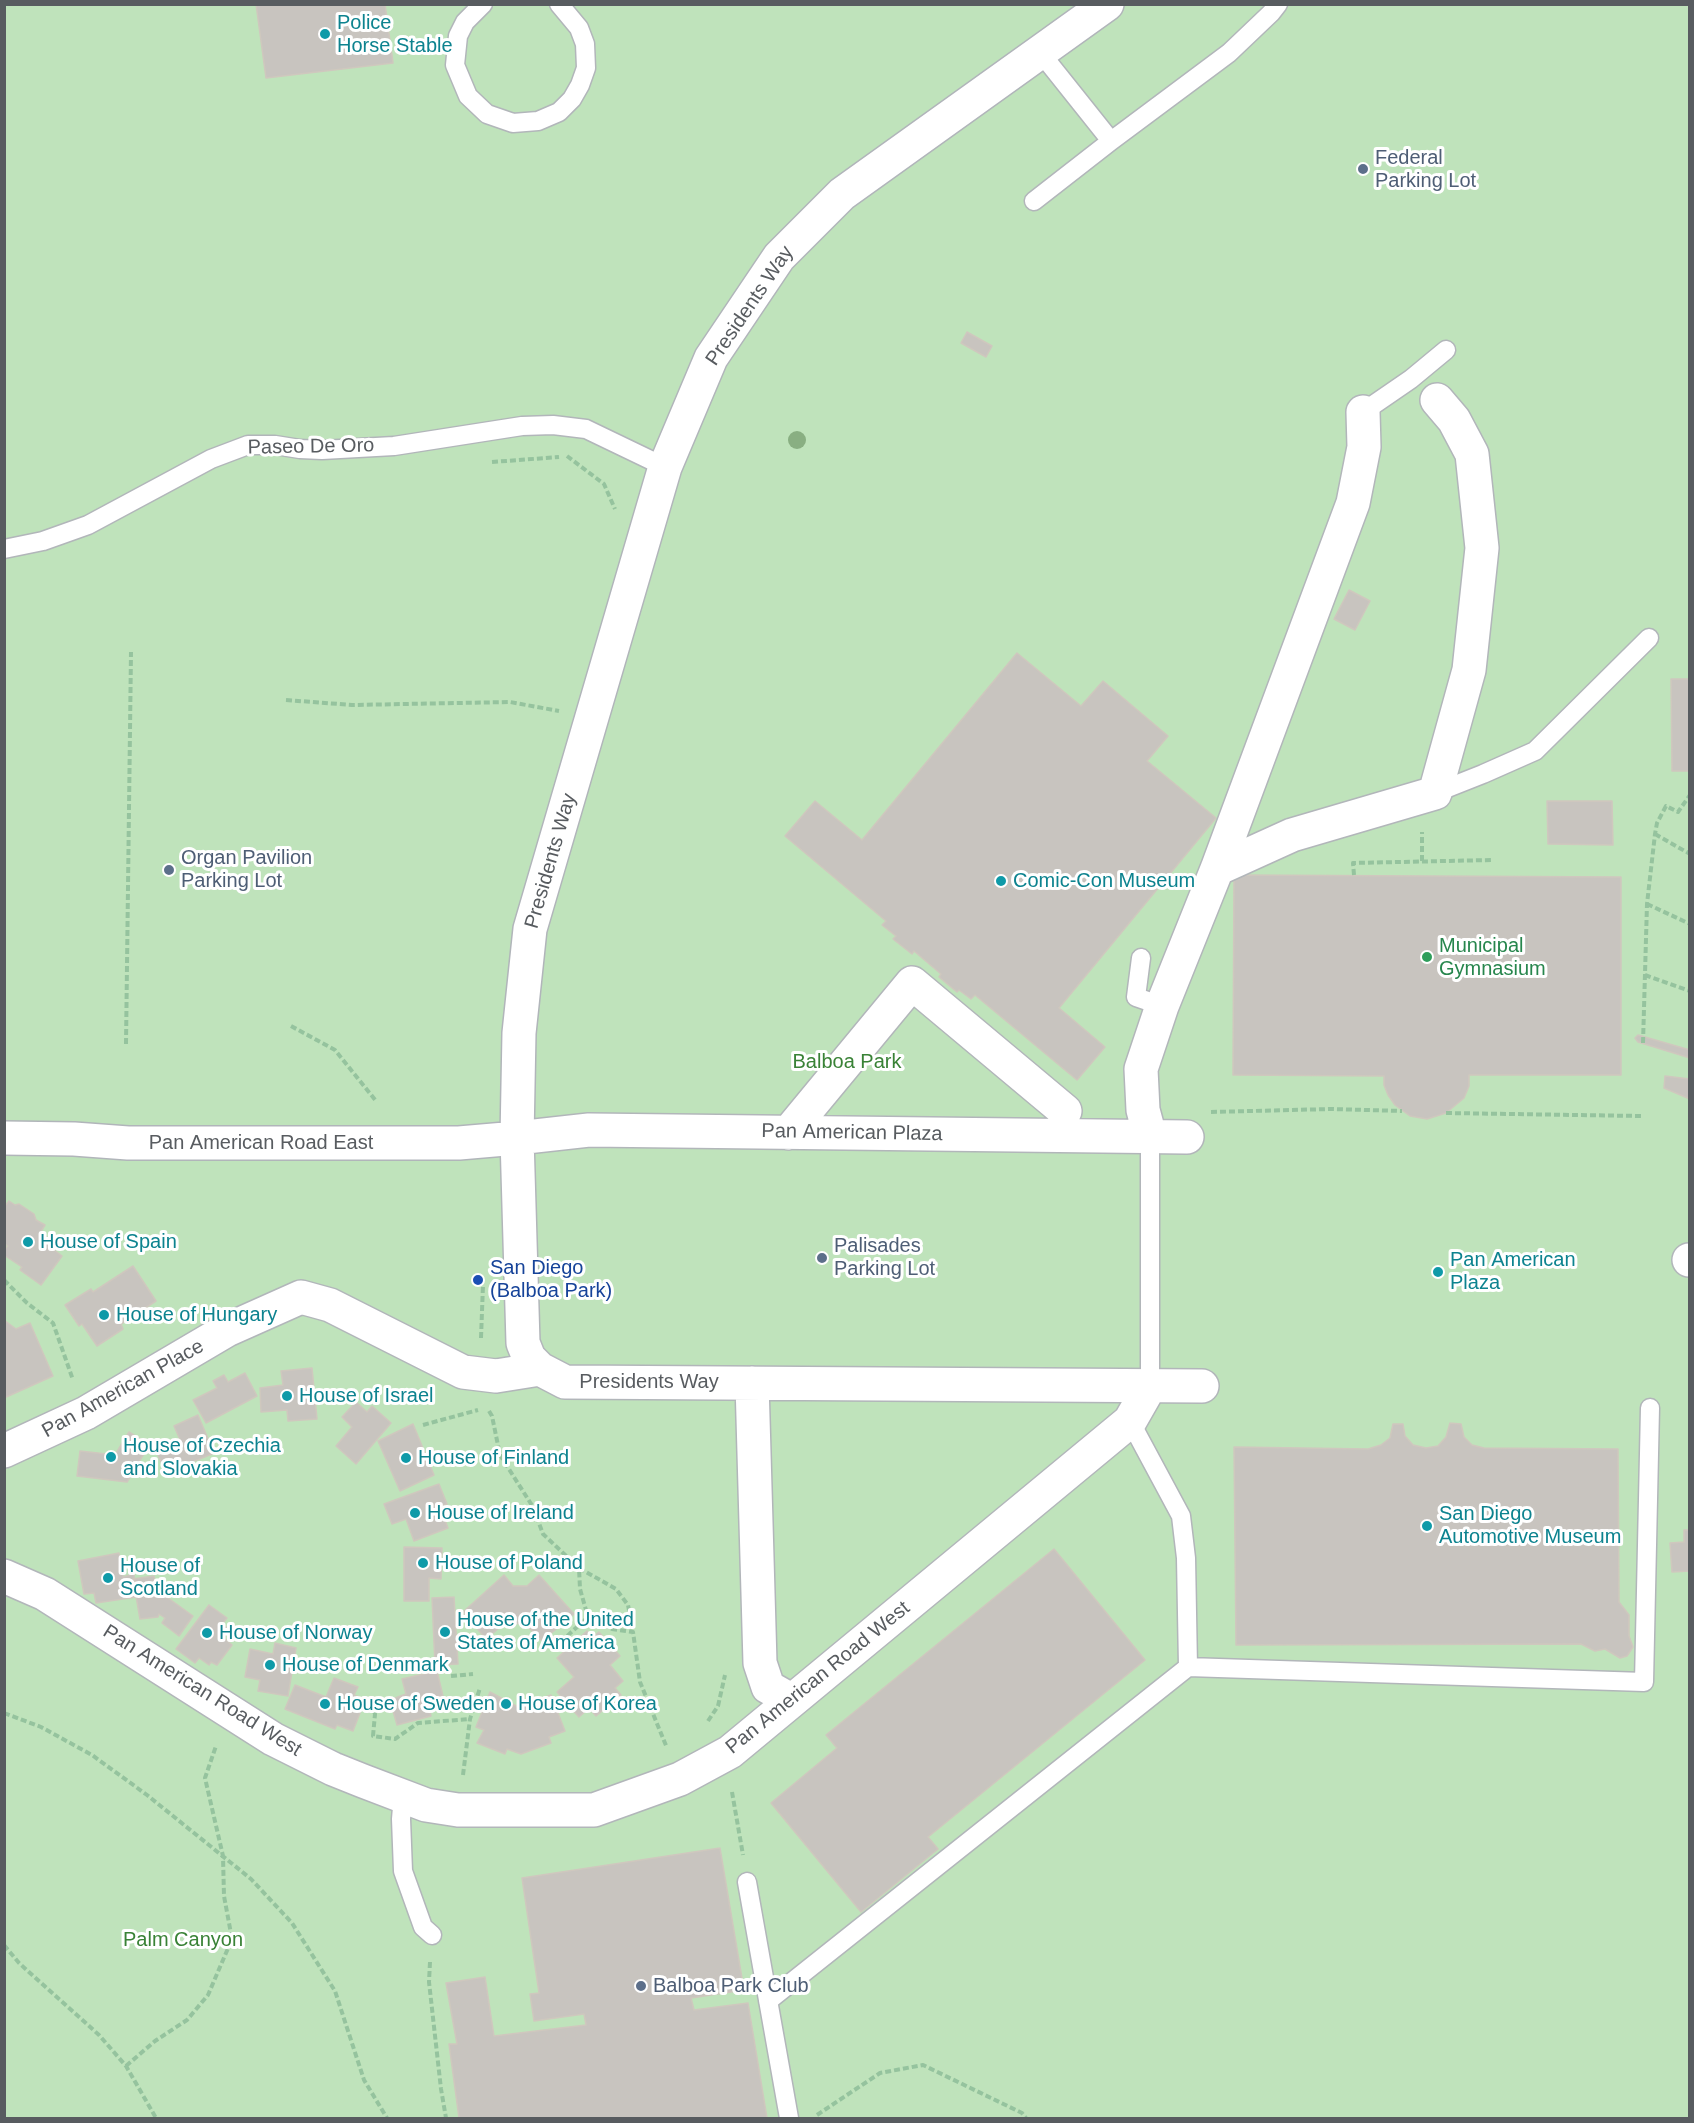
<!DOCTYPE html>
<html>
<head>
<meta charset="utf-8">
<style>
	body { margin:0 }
	#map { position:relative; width:1694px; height:2123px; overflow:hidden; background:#ebe7df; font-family:Arial,sans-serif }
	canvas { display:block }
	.frame { position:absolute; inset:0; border:6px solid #585c60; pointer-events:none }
</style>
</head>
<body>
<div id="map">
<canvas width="1694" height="2123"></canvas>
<div class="frame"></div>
</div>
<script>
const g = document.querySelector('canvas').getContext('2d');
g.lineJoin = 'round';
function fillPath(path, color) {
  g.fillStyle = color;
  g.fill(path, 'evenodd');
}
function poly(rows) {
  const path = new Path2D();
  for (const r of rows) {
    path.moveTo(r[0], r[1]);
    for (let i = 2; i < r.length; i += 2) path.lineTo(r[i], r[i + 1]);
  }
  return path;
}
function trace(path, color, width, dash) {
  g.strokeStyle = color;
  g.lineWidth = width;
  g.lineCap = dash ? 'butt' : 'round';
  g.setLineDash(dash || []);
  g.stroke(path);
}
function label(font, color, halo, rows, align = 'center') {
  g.font = font + ' Arial,sans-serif';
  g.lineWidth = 6;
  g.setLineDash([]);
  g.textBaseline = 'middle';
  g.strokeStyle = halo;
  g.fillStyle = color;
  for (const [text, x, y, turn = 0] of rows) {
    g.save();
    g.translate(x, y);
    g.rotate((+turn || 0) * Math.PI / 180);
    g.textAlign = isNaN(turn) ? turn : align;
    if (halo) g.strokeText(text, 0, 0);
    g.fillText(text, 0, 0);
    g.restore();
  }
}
fillPath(poly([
	[4,5,1689,5,1689,2118,5,2118]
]), '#bfe3bb');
const building = poly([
	[256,4,385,4,393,63,266,78,256,4],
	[967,332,992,346,986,357,961,343,967,332],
	[1349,590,1370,601,1355,630,1334,619,1349,590],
	[1017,653,1081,706,1103,681,1168,736,1147,761,1216,818,1059,1008,1105,1047,1077,1080,975,995,971,999,959,990,957,992,939,977,941,974,914,951,912,954,893,939,896,936,882,925,886,921,785,836,815,801,862,840,1017,653],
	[1671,679,1690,679,1690,771,1672,771,1671,679],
	[1547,801,1612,801,1613,845,1548,844,1547,801],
	[1234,875,1621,877,1621,1075,1469,1075,1469,1086,1464,1098,1446,1113,1427,1119,1410,1116,1395,1105,1388,1095,1384,1085,1384,1076,1233,1075,1234,875],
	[1638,1035,1690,1050,1690,1058,1638,1042,1635,1038,1638,1035],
	[1665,1076,1690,1079,1690,1099,1664,1088,1665,1076],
	[9,1201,15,1205,19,1204,34,1214,36,1220,45,1225,40,1233,51,1240,53,1249,62,1256,41,1285,20,1270,22,1267,4,1255,4,1250,8,1246,4,1243,4,1207,9,1201],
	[133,1266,156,1301,121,1324,123,1329,97,1346,82,1324,79,1326,65,1305,91,1289,93,1292,133,1266],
	[4,1320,16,1329,30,1323,53,1376,4,1398,4,1320],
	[312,1368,317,1419,288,1421,287,1410,261,1412,260,1388,283,1385,281,1371,312,1368],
	[245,1373,257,1396,206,1423,193,1400,217,1388,213,1381,224,1375,228,1382,245,1373],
	[356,1402,367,1412,372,1406,391,1423,356,1464,336,1446,352,1427,342,1417,356,1402],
	[198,1415,214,1453,166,1473,157,1453,181,1442,174,1426,198,1415],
	[1450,1423,1461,1424,1464,1437,1472,1445,1484,1448,1618,1449,1619,1602,1629,1615,1629,1636,1633,1647,1627,1656,1620,1658,1605,1649,1595,1651,1581,1644,1236,1645,1234,1447,1368,1449,1381,1445,1390,1438,1393,1424,1403,1424,1405,1436,1413,1445,1426,1448,1438,1446,1446,1437,1450,1423],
	[413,1424,434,1475,400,1491,378,1441,413,1424],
	[129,1432,149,1445,127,1482,77,1476,80,1451,115,1455,129,1432],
	[439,1484,447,1504,440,1507,448,1528,414,1541,406,1519,392,1524,384,1504,439,1484],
	[1684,1530,1690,1530,1690,1571,1672,1572,1670,1543,1684,1542,1684,1530],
	[404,1547,442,1548,441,1579,429,1578,429,1601,404,1601,404,1547],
	[1054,1549,1145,1660,928,1837,938,1849,861,1912,771,1803,837,1748,826,1735,1054,1549],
	[119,1553,123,1577,134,1574,136,1597,96,1603,94,1593,84,1594,78,1561,119,1553],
	[504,1575,513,1586,527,1586,539,1575,574,1614,542,1641,525,1624,505,1623,486,1639,463,1612,504,1575],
	[154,1576,157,1590,193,1616,179,1636,162,1623,165,1618,159,1614,158,1617,140,1619,133,1579,154,1576],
	[454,1597,458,1664,435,1665,432,1598,454,1597],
	[209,1605,227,1618,222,1624,229,1629,223,1637,232,1645,217,1665,211,1662,209,1665,199,1658,195,1663,176,1649,209,1605],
	[587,1631,593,1637,599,1632,620,1656,610,1665,623,1681,615,1688,621,1695,596,1716,589,1708,579,1717,557,1692,574,1677,557,1658,587,1631],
	[275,1643,296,1648,288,1696,258,1691,260,1680,245,1677,250,1649,273,1654,275,1643],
	[437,1671,443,1696,427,1700,431,1716,397,1725,390,1700,406,1694,402,1679,437,1671],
	[334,1678,358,1687,354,1695,365,1700,353,1731,337,1725,335,1729,285,1709,295,1685,326,1697,334,1678],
	[490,1692,518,1707,551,1695,565,1731,549,1737,551,1743,521,1754,507,1749,505,1754,477,1743,484,1730,476,1727,490,1692],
	[720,1848,744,1990,691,1998,694,2010,748,2003,767,2118,459,2118,449,2044,457,2044,446,1983,485,1977,494,2036,586,2025,584,2014,534,2021,530,1994,539,1993,522,1878,720,1848]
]);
fillPath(building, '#c8c4bf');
trace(building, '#cfc8be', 1.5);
const lane = poly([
	[483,4,465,22,458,36,455,65,468,96,487,114,513,123,538,121,559,112,572,99,580,85,586,68,585,44,579,28,559,4],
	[1040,52,1111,141],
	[1034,201,1111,141,1229,53,1271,13,1278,4],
	[1363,412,1411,379,1446,350],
	[4,549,43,541,88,525,211,459,248,445,275,445,300,449,322,450,394,446,522,426,553,425,586,429,665,467],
	[1435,793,1483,774,1535,751,1649,638],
	[1141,958,1136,997,1162,1006],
	[1150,1386,1150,1136],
	[1188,1667,1644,1682,1650,1408],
	[403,1796,401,1819,403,1871,423,1927,432,1935],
	[747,1882,789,2118],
	[768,2001,1188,1667,1186,1558,1181,1516,1130,1421]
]);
const street = poly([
	[1217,869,1292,835,1435,793,1469,670,1482,548,1472,454,1454,420,1437,400],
	[788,1133,912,983,1065,1111],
	[1150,1136,1143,1110,1141,1069,1162,1006,1217,869,1353,503,1364,447,1363,412],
	[1187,1137,589,1130,517,1138,523,1343,529,1358,540,1369,565,1382,1202,1386],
	[1689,1260,1690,1260],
	[752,1383,760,1663,768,1687,791,1700],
	[4,1451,86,1413,227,1330,301,1297,330,1305,463,1372,496,1376,540,1369],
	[4,1576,45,1594,273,1739,333,1769,363,1781,426,1805,458,1810,594,1810,680,1779,730,1752,1130,1421,1150,1386]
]);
const secondary = poly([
	[4,1138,74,1139,128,1143,459,1143,517,1138,519,1033,530,929,665,467,711,358,779,257,842,194,1107,4]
]);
trace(lane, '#b2b6ba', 21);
trace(street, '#b2b6ba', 36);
trace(secondary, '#b1b5ba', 36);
trace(poly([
	[567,456,604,484,615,509],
	[492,462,559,457],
	[286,700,352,705,510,702,559,711],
	[1655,834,1690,854],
	[1422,861,1422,832],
	[1354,875,1353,863,1492,860],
	[1647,904,1690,924],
	[1645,975,1690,991],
	[291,1026,335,1050,376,1101],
	[1643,1043,1647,904,1655,834,1657,823,1666,806,1678,812,1690,795],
	[126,1044,131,652],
	[1211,1112,1331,1109,1402,1111],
	[1446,1113,1641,1116],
	[4,1280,27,1303,53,1323,73,1380],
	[481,1338,483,1285],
	[489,1411,492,1416,500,1455,533,1507,543,1534,579,1568,580,1589,588,1617],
	[423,1425,478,1410],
	[579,1568,616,1589,628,1605,633,1632],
	[554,1648,588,1617,612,1629,633,1632,640,1682,667,1748],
	[451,1676,473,1674],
	[371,1704,375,1714,373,1736,395,1739,418,1723,470,1719],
	[4,1713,41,1727,92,1755,147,1795,251,1879,292,1923,335,1991,364,2080,387,2118],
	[708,1721,718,1706,725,1675],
	[463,1775,470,1719,480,1688],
	[732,1792,743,1855],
	[4,1945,19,1963,99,2035,126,2066,156,2118],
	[430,1962,429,1982,441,2089,446,2118],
	[126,2066,155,2041,187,2020,208,1995,232,1939,224,1896,223,1856,205,1778,216,1746],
	[817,2115,880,2073,923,2065,1022,2113,1026,2118]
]), '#95c39e', 4, [6, 3]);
trace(lane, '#fff', 18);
trace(street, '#fff', 33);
trace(secondary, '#fff', 33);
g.fillStyle = '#89af82';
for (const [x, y] of [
	[797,440]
]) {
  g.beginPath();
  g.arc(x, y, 9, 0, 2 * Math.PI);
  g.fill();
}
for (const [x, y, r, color] of [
	[325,34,6,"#0f9aa8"],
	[1363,169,6,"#5c6f8a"],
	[169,870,6,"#5c6f8a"],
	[1001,881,6,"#0f9aa8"],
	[1427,957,6,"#2e9e5b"],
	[28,1242,6,"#0f9aa8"],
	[822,1258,6,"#5c6f8a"],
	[1438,1272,6,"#0f9aa8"],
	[478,1280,6,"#1a4fb4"],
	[104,1315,6,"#0f9aa8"],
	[287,1396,6,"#0f9aa8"],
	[111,1457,6,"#0f9aa8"],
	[406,1458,6,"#0f9aa8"],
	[415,1513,6,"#0f9aa8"],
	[1427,1526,6,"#0f9aa8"],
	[423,1563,6,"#0f9aa8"],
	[108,1578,6,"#0f9aa8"],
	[445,1632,6,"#0f9aa8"],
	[207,1633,6,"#0f9aa8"],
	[270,1665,6,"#0f9aa8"],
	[325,1704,6,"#0f9aa8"],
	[506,1704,6,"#0f9aa8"],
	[641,1986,6,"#5c6f8a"]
]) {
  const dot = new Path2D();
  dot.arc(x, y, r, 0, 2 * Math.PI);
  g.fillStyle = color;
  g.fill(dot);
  trace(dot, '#fff', 2);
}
label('20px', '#0d838f', '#fff', [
	["Police",337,23],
	["Horse Stable",337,46],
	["Comic-Con Museum",1013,881],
	["House of Spain",40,1242],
	["Pan American",1450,1260],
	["Plaza",1450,1283],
	["House of Hungary",116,1315],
	["House of Israel",299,1396],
	["House of Czechia",123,1446],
	["and Slovakia",123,1469],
	["House of Finland",418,1458],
	["House of Ireland",427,1513],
	["San Diego",1439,1514],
	["Automotive Museum",1439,1537],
	["House of Poland",435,1563],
	["House of",120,1566],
	["Scotland",120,1589],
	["House of the United",457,1620],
	["States of America",457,1643],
	["House of Norway",219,1633],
	["House of Denmark",282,1665],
	["House of Sweden",337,1704],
	["House of Korea",518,1704]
], 'left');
label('20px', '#4e5e75', '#fff', [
	["Federal",1375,158],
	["Parking Lot",1375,181],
	["Organ Pavilion",181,858],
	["Parking Lot",181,881],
	["Palisades",834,1246],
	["Parking Lot",834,1269],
	["Balboa Park Club",653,1986]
], 'left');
label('20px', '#585c60', '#fff', [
	["Presidents Way",750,306,-56],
	["Paseo De Oro",311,447,-1],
	["Presidents Way",551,861,-74],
	["Pan American Plaza",852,1133,1],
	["Pan American Road East",261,1143],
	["Presidents Way",649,1382],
	["Pan American Place",123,1389,-29],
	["Pan American Road West",818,1678,-39],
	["Pan American Road West",202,1691,32]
]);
label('20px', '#27864d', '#fff', [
	["Municipal",1439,946],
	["Gymnasium",1439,969]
], 'left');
label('20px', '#398236', '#fff', [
	["Balboa Park",847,1062],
	["Palm Canyon",183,1940]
]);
label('20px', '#164399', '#fff', [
	["San Diego",490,1268],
	["(Balboa Park)",490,1291]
], 'left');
</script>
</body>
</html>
